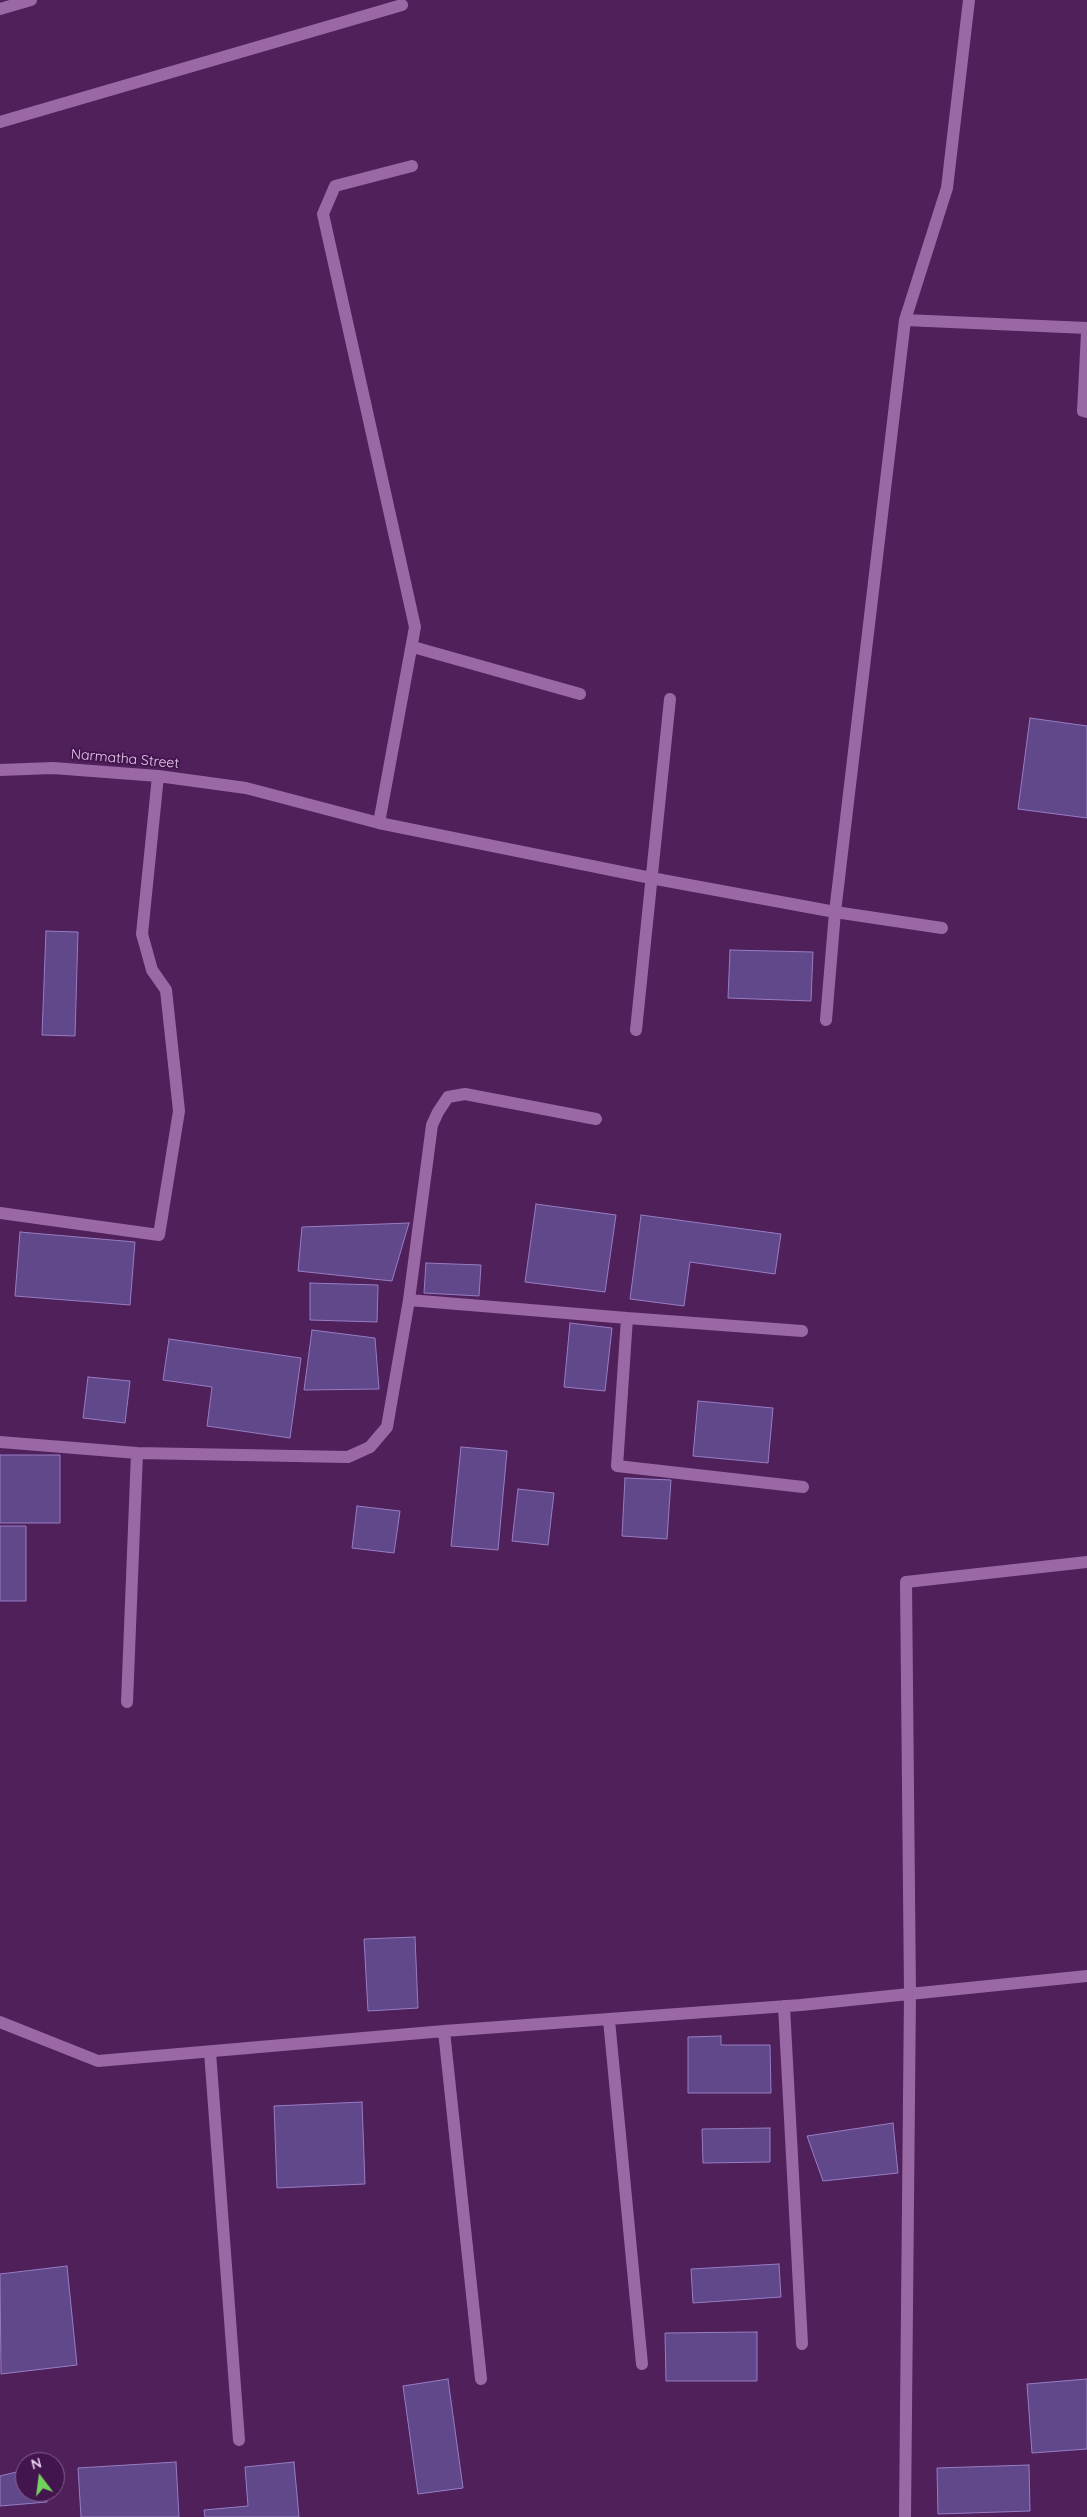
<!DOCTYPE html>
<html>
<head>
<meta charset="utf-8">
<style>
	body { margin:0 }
	#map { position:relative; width:1087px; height:2517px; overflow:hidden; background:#4f2059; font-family:Quicksand,sans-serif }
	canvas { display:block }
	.north { position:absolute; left:15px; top:2452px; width:50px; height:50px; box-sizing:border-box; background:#43154e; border:1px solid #855f8e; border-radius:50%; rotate:345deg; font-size:14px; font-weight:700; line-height:20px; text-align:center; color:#e8cdee }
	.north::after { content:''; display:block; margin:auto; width:18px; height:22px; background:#73d25c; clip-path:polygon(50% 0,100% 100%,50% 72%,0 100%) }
</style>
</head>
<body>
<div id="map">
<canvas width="1087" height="2517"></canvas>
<div class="north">N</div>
</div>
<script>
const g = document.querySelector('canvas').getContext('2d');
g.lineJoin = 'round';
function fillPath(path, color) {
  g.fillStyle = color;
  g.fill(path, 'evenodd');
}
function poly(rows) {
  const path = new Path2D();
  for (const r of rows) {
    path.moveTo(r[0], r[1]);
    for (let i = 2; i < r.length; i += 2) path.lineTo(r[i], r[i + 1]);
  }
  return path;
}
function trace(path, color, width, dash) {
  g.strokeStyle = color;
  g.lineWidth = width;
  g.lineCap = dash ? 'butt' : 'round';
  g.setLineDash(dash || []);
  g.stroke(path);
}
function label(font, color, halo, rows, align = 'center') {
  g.font = font + ' Quicksand,sans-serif';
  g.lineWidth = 4;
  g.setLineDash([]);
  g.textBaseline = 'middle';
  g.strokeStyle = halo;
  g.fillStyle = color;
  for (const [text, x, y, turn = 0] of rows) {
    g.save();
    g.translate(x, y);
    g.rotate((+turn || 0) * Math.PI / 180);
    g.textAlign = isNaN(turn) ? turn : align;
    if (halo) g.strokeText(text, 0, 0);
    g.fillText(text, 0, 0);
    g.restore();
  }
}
const building = poly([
	[1030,718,1087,726,1087,818,1018,809,1030,718],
	[46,931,78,932,75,1036,42,1035,46,931],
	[730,950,813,952,811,1001,728,998,730,950],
	[536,1204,616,1215,605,1292,525,1282,536,1204],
	[641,1215,781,1234,775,1274,690,1262,684,1306,630,1299,641,1215],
	[409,1223,392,1281,298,1271,302,1227,409,1223],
	[20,1232,135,1242,130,1305,15,1296,20,1232],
	[426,1263,481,1265,479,1296,424,1293,426,1263],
	[310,1283,378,1285,377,1322,310,1320,310,1283],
	[570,1323,612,1328,605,1391,564,1387,570,1323],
	[312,1330,375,1338,379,1389,304,1390,312,1330],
	[169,1339,301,1358,290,1438,207,1426,212,1387,163,1380,169,1339],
	[88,1377,130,1381,125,1423,83,1418,88,1377],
	[698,1401,773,1408,768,1463,693,1456,698,1401],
	[461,1447,507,1451,498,1550,451,1546,461,1447],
	[0,1455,60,1455,60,1523,0,1523,0,1455],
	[625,1478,671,1480,667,1539,622,1536,625,1478],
	[518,1489,554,1493,548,1545,512,1541,518,1489],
	[357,1506,400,1511,394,1553,352,1548,357,1506],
	[0,1526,26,1526,26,1601,0,1601,0,1526],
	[415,1937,418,2008,368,2011,364,1939,415,1937],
	[721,2036,721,2045,770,2045,771,2093,688,2093,688,2037,721,2036],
	[362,2102,365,2184,277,2188,274,2106,362,2102],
	[893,2123,898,2173,823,2181,807,2136,893,2123],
	[770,2128,770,2162,703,2163,702,2129,770,2128],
	[779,2264,781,2297,693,2303,691,2269,779,2264],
	[67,2266,77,2365,1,2374,0,2274,67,2266],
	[757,2332,757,2381,666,2381,665,2333,757,2332],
	[448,2379,463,2488,418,2494,403,2386,448,2379],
	[1087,2379,1087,2449,1032,2453,1027,2384,1087,2379],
	[176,2462,179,2517,81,2517,78,2468,176,2462],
	[294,2462,299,2517,205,2517,204,2510,248,2506,245,2467,294,2462],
	[1029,2465,1030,2511,938,2514,937,2468,1029,2465],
	[25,2470,25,2492,46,2492,47,2502,0,2506,0,2476,25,2470]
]);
fillPath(building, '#61488a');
trace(building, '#977dc4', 1);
trace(poly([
	[210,2052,239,2440]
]), '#9a68a5', 12);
trace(poly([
	[0,9,31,0],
	[0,122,402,5],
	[905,320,1087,328],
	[1087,333,1083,411,1087,412],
	[413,647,580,694],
	[0,770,53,768,158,776,246,788,379,823,651,878,835,912,942,928],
	[379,823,415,627,323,214,335,186,412,166],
	[826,1020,835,912,905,320,947,188,969,0],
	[636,1030,670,699],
	[0,1213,159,1235,179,1111,166,990,152,970,142,934,158,776],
	[409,1300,627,1318,617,1466,803,1487],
	[627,1318,802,1331],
	[0,1442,137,1453,348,1457,370,1447,387,1427,409,1300,432,1125,438,1112,448,1097,465,1094,596,1119],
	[127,1702,137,1453],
	[784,2006,802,2344],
	[609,2020,642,2364],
	[0,2022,98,2061,444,2031,801,2005,1087,1976],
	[444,2031,481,2379],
	[905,2517,910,1993,906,1582,1087,1562]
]), '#9a68a5', 12);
label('14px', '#e8cdee', '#43154e', [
	["Narmatha Street",125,759,5]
]);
</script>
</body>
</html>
